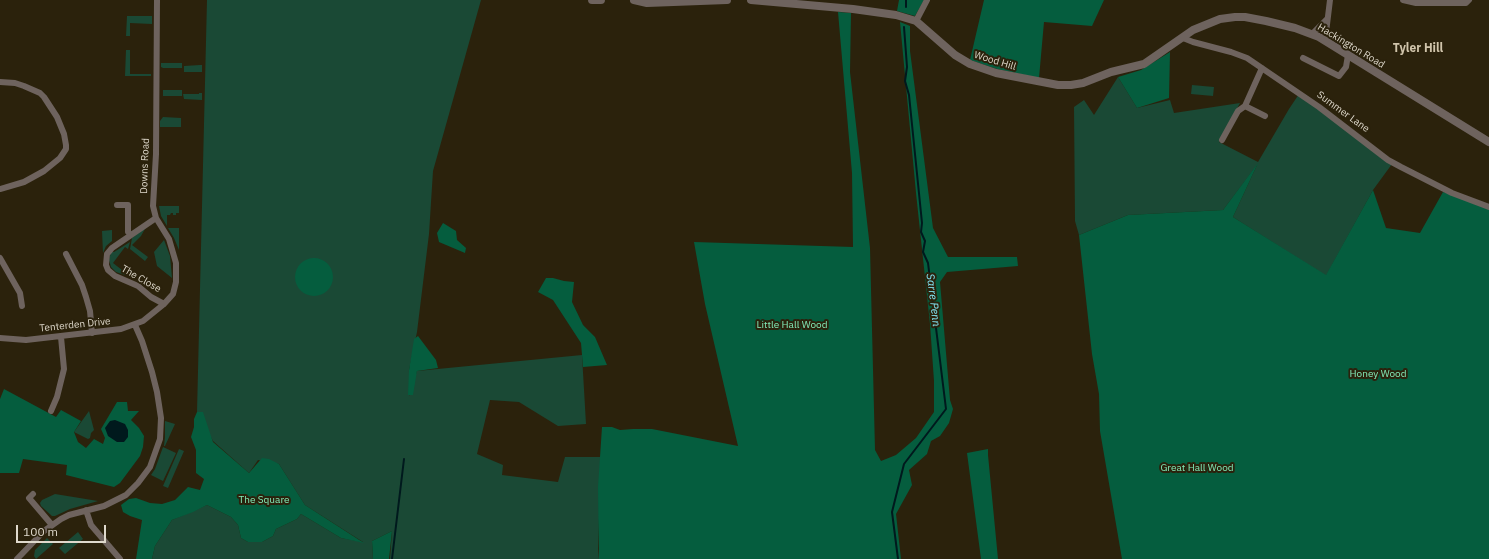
<!DOCTYPE html>
<html>
<head>
<meta charset="utf-8">
<style>
	body { margin:0 }
	#map { position:relative; width:1489px; height:559px; overflow:hidden; background:#2b220c; font-family:"IBM Plex Sans",sans-serif }
	canvas { display:block }
	.scale { position:absolute; left:16px; top:525px; width:90px; height:18px; box-sizing:border-box; border:2px solid #dfd9cc; border-top:0; padding-left:5px; font-size:12px; line-height:14px; white-space:nowrap; color:#dfd9cc; -webkit-text-stroke:3px #2b220c; paint-order:stroke }
</style>
</head>
<body>
<div id="map">
<canvas width="1489" height="559"></canvas>
<div class="scale">100 m</div>
</div>
<script>
const g = document.querySelector('canvas').getContext('2d');
g.lineJoin = 'round';
function fillPath(path, color) {
  g.fillStyle = color;
  g.fill(path, 'evenodd');
}
function poly(rows) {
  const path = new Path2D();
  for (const r of rows) {
    if (r.length === 3) {
      path.moveTo(r[0] + r[2], r[1]);
      path.arc(r[0], r[1], r[2], 0, 2 * Math.PI);
      continue;
    }
    path.moveTo(r[0], r[1]);
    for (let i = 2; i < r.length; i += 2) path.lineTo(r[i], r[i + 1]);
  }
  return path;
}
function trace(path, color, width, dash) {
  g.strokeStyle = color;
  g.lineWidth = width;
  g.lineCap = dash ? 'butt' : 'round';
  g.setLineDash(dash || []);
  g.stroke(path);
}
function label(font, color, halo, rows, align = 'center') {
  g.font = font + ' "IBM Plex Sans",sans-serif';
  g.lineWidth = 4;
  g.setLineDash([]);
  g.textBaseline = 'middle';
  g.strokeStyle = halo;
  g.fillStyle = color;
  for (const [text, x, y, turn = 0] of rows) {
    g.save();
    g.translate(x, y);
    g.rotate((+turn || 0) * Math.PI / 180);
    g.textAlign = isNaN(turn) ? turn : align;
    if (halo) g.strokeText(text, 0, 0);
    g.fillText(text, 0, 0);
    g.restore();
  }
}
fillPath(poly([
	[207,0,481,0,433,171,429,234,417,332,409,370,409,396,417,371,582,355,586,424,558,426,519,402,490,400,477,454,503,465,502,475,558,482,565,457,601,457,598,549,599,559,390,559,392,531,372,541,373,559,152,559,155,546,172,520,207,505,231,517,238,525,241,538,248,542,262,542,273,536,276,529,297,519,301,514,341,538,363,542,305,505,279,464,258,460,249,473,213,441,197,412],
	[127,16,152,16,152,24,130,23,130,36,126,36],
	[126,50,130,50,130,74,151,74,151,76,125,76],
	[161,63,182,63,182,68,163,68,161,67],
	[200,65,202,65,202,72,184,72,184,66],
	[1118,77,1137,108,1170,100,1174,113,1240,103,1219,142,1258,162,1289,109,1299,94,1392,164,1373,190,1326,276,1233,217,1257,165,1223,210,1128,215,1079,235,1075,221,1074,107,1084,100,1094,115],
	[1192,85,1214,87,1213,96,1191,94],
	[163,90,182,90,182,96,163,96],
	[199,93,202,93,202,100,184,99,183,94,199,94],
	[163,117,181,118,181,127,160,127,160,121],
	[159,206,179,206,179,213,176,213,176,215,173,215,173,213,171,213,170,215,167,215,167,226,161,216],
	[146,227,141,236,132,245,148,257,145,261,130,249,132,238],
	[168,228,179,228,179,250,174,238],
	[112,230,112,241,106,246,103,253,102,231],
	[164,240,170,256,172,278,157,266,154,252],
	[130,242,128,249,125,247,113,263,131,277,116,272,111,267,109,260,111,252,114,252],
	[89,411,94,430,91,433,90,438,88,439,74,432],
	[165,421,175,424,165,446,164,446,165,437],
	[163,447,176,453,163,481,151,475,155,469],
	[179,449,184,451,168,488,163,486],
	[55,494,98,501,70,509,55,516,52,516,41,506,40,503,42,500],
	[78,532,83,539,65,554,59,548],
	[47,538,53,544,36,559,34,556,35,550]
]), '#1a4935');
fillPath(poly([
	[899,0,924,0,915,16,897,11],
	[984,0,1104,0,1092,26,1044,22,1039,78,997,69,970,60],
	[838,12,851,13,850,72,870,248,875,450,881,461,896,455,916,438,934,412,934,381,930,324,916,193,900,22,910,26,910,51,933,228,948,257,1017,257,1018,266,947,272,940,282,950,400,953,409,949,423,940,436,931,441,927,454,909,470,912,485,896,514,901,559,599,559,598,487,602,427,612,427,620,430,633,429,652,429,738,446,705,304,694,242,853,247,852,173],
	[1170,52,1169,98,1137,108,1118,77,1141,70],
	[1258,163,1233,217,1326,275,1373,190,1386,228,1420,233,1443,192,1489,207,1489,559,1122,559,1100,431,1099,394,1092,354,1079,235,1128,215,1223,210],
	[443,223,456,231,457,240,466,248,465,253,439,242,437,233],
	[314,277,19],
	[546,278,553,278,564,281,574,282,572,302,583,325,595,337,607,365,583,367,581,343,553,300,538,292],
	[418,336,436,360,438,368,417,371,413,395,408,395,409,370,414,339],
	[4,389,56,417,61,410,81,421,74,432,78,442,86,448,94,439,103,444,105,438,101,429,117,402,127,402,128,411,139,411,131,420,139,428,144,436,143,447,140,456,120,483,114,487,66,475,67,465,23,459,19,473,0,473,0,399],
	[197,412,203,412,213,442,249,473,262,458,269,459,279,464,305,505,364,543,341,538,301,514,297,519,276,529,273,536,262,542,248,542,241,538,238,525,231,517,207,505,193,512,172,520,155,546,152,559,136,559,142,520,130,516,123,512,121,505,129,499,136,498,150,503,162,504,175,500,188,487,200,490,204,479,196,473,196,450,191,437,194,427,194,419],
	[988,449,988,455,998,559,981,559,967,453],
	[392,531,389,559,373,559,372,541]
]), '#055d3e');
fillPath(poly([
	[115,420,125,424,128,430,128,437,124,442,117,442,108,436,105,428,110,421]
]), '#00191d');
trace(poly([
	[906,0,906,7],
	[392,559,404,459],
	[898,559,892,512,904,464,946,409,928,263,923,252,925,241,921,232,922,223,909,95,905,81,907,67,904,27]
]), '#00191d', 2);
trace(poly([
	[1403,0,1416,3,1466,3,1469,0],
	[916,21,927,0],
	[1312,34,1327,19],
	[1183,38,1193,42,1231,52,1247,58,1319,107,1388,160,1401,167,1452,193,1489,207],
	[1325,41,1330,0],
	[1303,58,1339,76,1346,67,1348,55],
	[0,82,15,83,24,86,40,93,44,97,57,117,64,134,66,145,66,149,60,158,44,171,24,182,0,189],
	[1245,106,1265,116],
	[1222,140,1238,111,1245,106,1262,68],
	[117,205,128,205,128,232,131,235],
	[156,218,112,248,107,254,106,265,108,270,115,276,138,286,151,297,164,304],
	[66,254,82,285,86,297,90,311,92,333],
	[0,258,20,293,22,306],
	[0,338,26,340,121,329,143,321,164,304,173,294,176,282,176,263,169,239,156,218,153,206,156,154,157,0],
	[51,411,57,397,64,369,61,337],
	[33,494,29,498,52,525],
	[86,510,91,525,120,559],
	[17,559,44,531,61,519,69,515,104,506,126,495,138,483,150,467,160,439,161,418,157,392,152,372,142,341,135,325]
]), '#6e635e', 6);
trace(poly([
	[592,0,601,0],
	[634,0,647,3,727,0],
	[751,0,853,9,896,15,916,21,955,55,970,64,996,73,1058,85,1071,85,1083,83,1111,72,1144,64,1193,30,1220,19,1235,17,1245,17,1266,21,1295,28,1319,37,1489,142]
]), '#6e635e', 8);
label('10px', '#dfd9cc', '#2b220c', [
	["Hackington Road",1351,46,31],
	["Wood Hill",995,61,17],
	["Summer Lane",1343,112,36],
	["Downs Road",145,166,-88],
	["The Close",141,279,30],
	["Tenterden Drive",75,325,-6]
]);
label('10px', '#81eab8', '#2b220c', [
	["Little Hall Wood",792,325],
	["Honey Wood",1378,374],
	["Great Hall Wood",1197,468],
	["The Square",264,500]
]);
label('italic 11px', '#84e9f9', '#2b220c', [
	["Sarre Penn",933,300,83]
]);
label('bold 12px', '#d0c4ab', '#2b220c', [
	["Tyler Hill",1418,49]
]);
</script>
</body>
</html>
